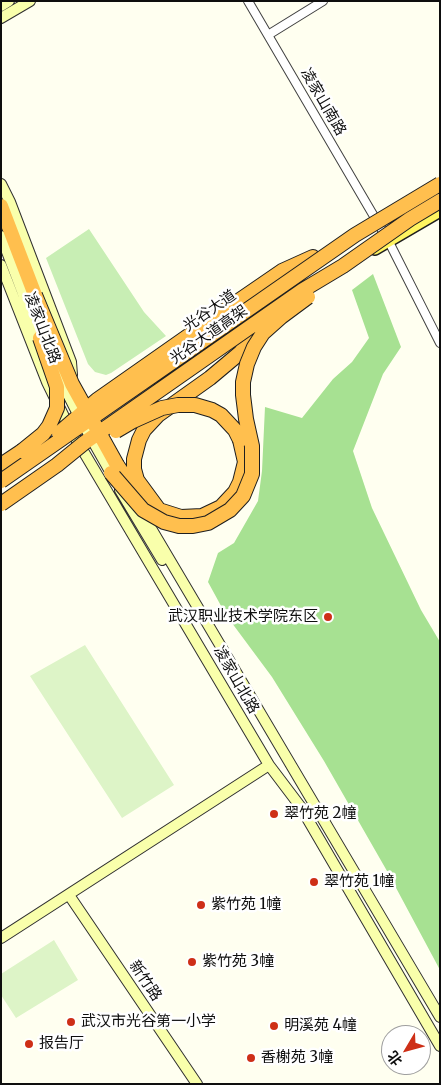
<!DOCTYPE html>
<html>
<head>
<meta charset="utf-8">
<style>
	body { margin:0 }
	#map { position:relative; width:441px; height:1085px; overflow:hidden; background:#fffff0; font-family:Merriweather,"Noto Sans SC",serif }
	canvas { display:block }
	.frame { position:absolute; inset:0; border:2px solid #0e0e0e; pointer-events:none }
	.north { position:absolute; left:381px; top:1025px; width:50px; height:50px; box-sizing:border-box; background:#fff; border:1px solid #9f9f9f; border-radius:50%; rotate:233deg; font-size:14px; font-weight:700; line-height:20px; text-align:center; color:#0e0e0e }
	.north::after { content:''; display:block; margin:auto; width:18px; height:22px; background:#ce2f17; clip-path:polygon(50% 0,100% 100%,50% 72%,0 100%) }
</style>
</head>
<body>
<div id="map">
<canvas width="441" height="1085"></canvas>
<div class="frame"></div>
<div class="north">北</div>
</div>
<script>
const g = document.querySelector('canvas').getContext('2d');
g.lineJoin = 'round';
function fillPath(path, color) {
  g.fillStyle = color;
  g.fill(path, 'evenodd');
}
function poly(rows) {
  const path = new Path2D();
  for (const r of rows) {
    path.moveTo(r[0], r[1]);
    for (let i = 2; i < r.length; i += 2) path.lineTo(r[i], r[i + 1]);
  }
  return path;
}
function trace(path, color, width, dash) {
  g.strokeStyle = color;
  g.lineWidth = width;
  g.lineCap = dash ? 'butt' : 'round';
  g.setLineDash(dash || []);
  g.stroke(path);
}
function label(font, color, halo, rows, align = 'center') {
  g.font = font + ' Merriweather,"Noto Sans SC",serif';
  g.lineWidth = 5;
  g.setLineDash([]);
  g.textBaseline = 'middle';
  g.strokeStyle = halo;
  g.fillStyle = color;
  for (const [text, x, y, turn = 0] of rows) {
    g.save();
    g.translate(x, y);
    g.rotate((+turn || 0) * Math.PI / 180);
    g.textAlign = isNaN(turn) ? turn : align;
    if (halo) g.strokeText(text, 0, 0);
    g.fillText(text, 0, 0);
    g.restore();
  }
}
fillPath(poly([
	[89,229,144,312,166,336,111,373,106,375,95,372,88,364,46,258]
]), '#c8eeb4');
fillPath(poly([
	[373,274,401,347,383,374,353,451,372,508,421,610,440,642,440,970,387,871,324,761,272,677,226,615,208,582,218,553,234,543,258,501,262,471,265,407,302,418,333,379,352,362,369,338,352,290]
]), '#a7e192');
fillPath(poly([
	[85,645,174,785,122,818,30,676],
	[54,940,78,980,16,1018,1,995,1,974]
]), '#ddf4c7');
const street = poly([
	[248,1,389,242,440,343],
	[268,35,323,1]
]);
const secondary = poly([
	[1,6,9,1],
	[1,18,30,1],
	[1,184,10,202,71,362,72,375],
	[1,236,40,338],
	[1,265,47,382,69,427,269,765,300,806,440,1046],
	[120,490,162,560],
	[139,508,440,1017],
	[69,895,197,1084],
	[1,938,269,765]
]);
const primary = poly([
	[375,249,440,211]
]);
const highway = poly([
	[1,206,35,295],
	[231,306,282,271,313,257],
	[1,465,22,451],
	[117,465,137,494,159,510,181,517,202,516,221,507,235,492,240,482,245,462,240,440],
	[159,510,137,480,134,469,134,459,139,440,144,430,158,415,210,378,241,352,261,322]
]);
trace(street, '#414141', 10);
trace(secondary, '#303030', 12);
trace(primary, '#1f1f1f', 14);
trace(highway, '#1f1f1f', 16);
trace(street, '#fff', 8);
trace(secondary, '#f9ffab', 10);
trace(primary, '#fff560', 11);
trace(highway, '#ffbf4e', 14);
const secondaryBridge = poly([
	[57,373,82,422,111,473]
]);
const highwayBridge = poly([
	[35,295,72,384,117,465],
	[116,431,133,421,162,408,178,405,195,405,212,410,221,415,235,430,240,440],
	[59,433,97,400,231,306],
	[22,451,43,434,49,426,57,408,57,387,40,338],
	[111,473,143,510,164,522,179,526,193,526,208,523,230,510,243,496,252,474,252,446,246,419,243,395,243,382,247,364,254,347,263,333,281,317,308,297],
	[1,481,355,235,440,184],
	[1,504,57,465,84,443,303,290,343,266,410,219,440,201]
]);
trace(secondaryBridge, '#303030', 12, []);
trace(highwayBridge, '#1f1f1f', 16, []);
trace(secondaryBridge, '#f9ffab', 10);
trace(highwayBridge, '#ffbf4e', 14);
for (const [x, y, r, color] of [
	[328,617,5,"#ce2f17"],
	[274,814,5,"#ce2f17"],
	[314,882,5,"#ce2f17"],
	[201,905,5,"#ce2f17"],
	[192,962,5,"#ce2f17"],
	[71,1022,5,"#ce2f17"],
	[274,1026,5,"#ce2f17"],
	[29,1044,5,"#ce2f17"],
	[251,1058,5,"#ce2f17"]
]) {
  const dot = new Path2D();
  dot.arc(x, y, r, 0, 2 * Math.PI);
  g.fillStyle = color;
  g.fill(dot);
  trace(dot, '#fff', 2);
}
label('15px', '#0e0e0e', '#fff', [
	["凌家山南路",323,102,60],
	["光谷大道",210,311,-35],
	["凌家山北路",42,328,69],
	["光谷大道高架",209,335,-35],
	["凌家山北路",236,680,60],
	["新竹路",145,981,56]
]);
label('15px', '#0e0e0e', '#fff', [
	["武汉职业技术学院东区",318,617,"right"],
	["翠竹苑 2幢",284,814],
	["翠竹苑 1幢",324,882],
	["紫竹苑 1幢",211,905],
	["紫竹苑 3幢",202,962],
	["武汉市光谷第一小学",81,1022],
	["明溪苑 4幢",284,1026],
	["报告厅",39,1044],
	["香榭苑 3幢",261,1058]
], 'left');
</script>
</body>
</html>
